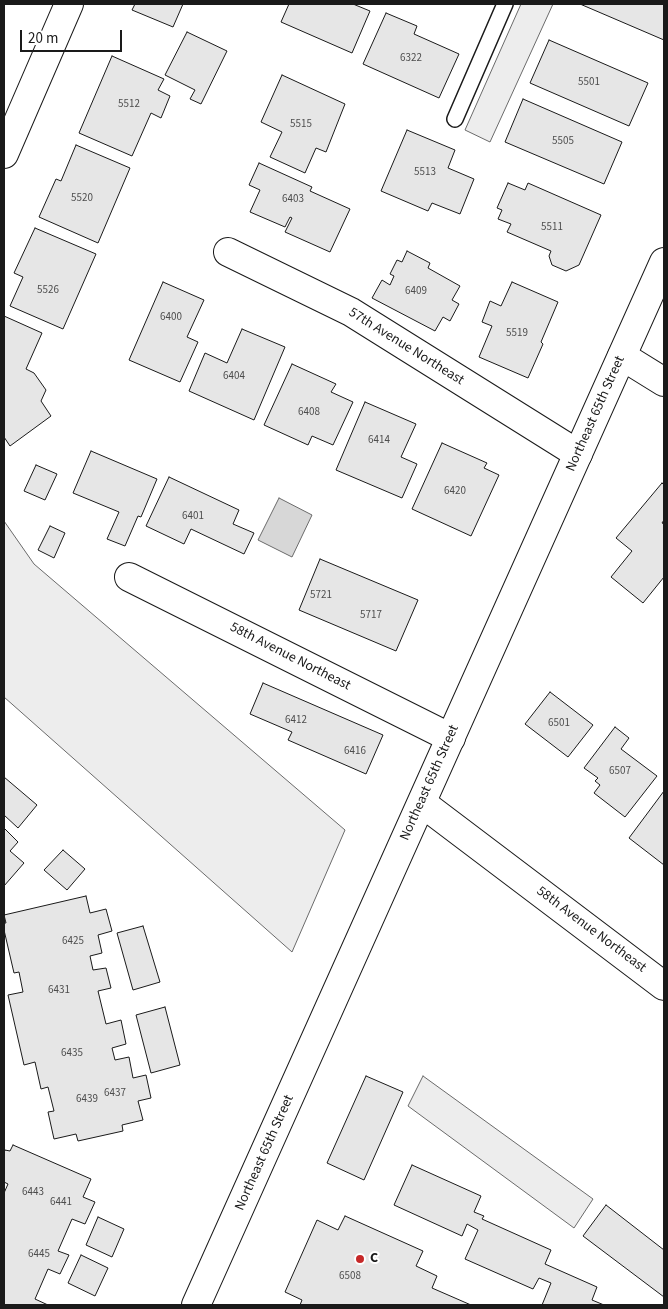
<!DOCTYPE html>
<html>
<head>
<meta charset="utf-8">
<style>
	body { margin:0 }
	#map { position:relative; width:668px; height:1309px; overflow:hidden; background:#fff; font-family:"Source Sans 3",sans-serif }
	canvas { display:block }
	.frame { position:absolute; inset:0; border:5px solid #1a1a1a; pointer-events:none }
	.scale { position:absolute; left:20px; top:30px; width:102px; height:22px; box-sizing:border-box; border:2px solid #1a1a1a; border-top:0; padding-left:6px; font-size:15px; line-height:18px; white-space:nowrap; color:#1a1a1a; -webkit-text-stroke:4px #fff; paint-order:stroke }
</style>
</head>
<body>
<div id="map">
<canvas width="668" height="1309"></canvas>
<div class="frame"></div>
<div class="scale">20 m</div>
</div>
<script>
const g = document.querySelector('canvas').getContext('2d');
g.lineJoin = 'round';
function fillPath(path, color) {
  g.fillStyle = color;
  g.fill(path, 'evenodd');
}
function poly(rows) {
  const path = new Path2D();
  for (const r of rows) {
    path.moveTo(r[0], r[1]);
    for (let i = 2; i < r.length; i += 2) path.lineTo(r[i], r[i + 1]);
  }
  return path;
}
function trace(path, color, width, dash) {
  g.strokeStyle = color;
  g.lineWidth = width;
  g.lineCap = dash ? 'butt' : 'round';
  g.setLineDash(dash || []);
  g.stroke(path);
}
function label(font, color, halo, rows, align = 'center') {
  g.font = font + ' "Source Sans 3",sans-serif';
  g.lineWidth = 4;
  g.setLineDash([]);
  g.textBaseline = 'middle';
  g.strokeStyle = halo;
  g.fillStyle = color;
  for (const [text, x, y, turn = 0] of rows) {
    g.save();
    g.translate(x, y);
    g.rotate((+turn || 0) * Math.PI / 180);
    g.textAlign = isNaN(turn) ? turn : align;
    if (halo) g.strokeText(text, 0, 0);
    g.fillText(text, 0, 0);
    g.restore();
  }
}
const built = poly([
	[521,4,553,4,490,142,465,130,521,4],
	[4,521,34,564,345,830,292,952,4,697,4,521],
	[423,1076,593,1199,574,1228,408,1106,423,1076]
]);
fillPath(built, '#ededed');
trace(built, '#6a6a6a', 1);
const water = poly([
	[279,498,312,515,292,557,258,540,279,498]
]);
fillPath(water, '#d7d7d7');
trace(water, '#6a6a6a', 1);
const building = poly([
	[135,4,183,4,173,27,132,10,135,4],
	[289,4,353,4,370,11,352,53,281,22,289,4],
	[580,4,664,4,664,40,580,4],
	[386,13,417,26,414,34,459,54,439,98,363,64,386,13],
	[187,32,227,51,201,104,190,99,195,90,165,75,187,32],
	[549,40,648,83,629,126,530,83,549,40],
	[112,56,164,79,158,90,170,96,161,118,151,113,132,156,79,133,112,56],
	[282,75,345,104,326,152,316,148,305,173,270,157,282,132,261,122,282,75],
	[523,99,622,142,604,184,505,142,523,99],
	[407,130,455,150,448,168,474,179,460,214,432,203,428,211,381,191,407,130],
	[76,145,130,168,98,243,39,217,56,179,61,181,76,145],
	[259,163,312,187,310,191,350,209,330,252,285,232,292,218,290,217,285,227,250,212,260,190,249,185,259,163],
	[508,183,525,190,528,183,601,215,579,265,566,271,552,265,549,256,551,251,507,232,511,224,498,219,502,210,497,208,508,183],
	[35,228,96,254,63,329,10,306,23,277,14,273,35,228],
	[407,251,430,263,428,268,460,286,452,300,459,304,450,321,443,317,435,331,372,298,382,280,390,285,394,276,390,274,397,260,402,262,407,251],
	[163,282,204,300,187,337,198,342,180,382,129,360,163,282],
	[512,282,558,302,541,342,543,344,528,378,479,357,492,326,482,322,490,301,501,306,512,282],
	[4,316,42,333,26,369,34,373,46,390,41,401,51,416,10,446,4,437,4,316],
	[242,329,285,347,254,420,189,391,205,353,227,363,242,329],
	[292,364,336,384,331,392,353,402,333,445,312,436,308,445,264,425,292,364],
	[365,402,416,424,401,457,417,464,402,498,336,470,365,402],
	[442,443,487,463,484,468,499,475,471,536,412,509,442,443],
	[91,451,157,479,141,517,138,516,125,546,107,539,119,512,73,493,91,451],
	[36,465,57,474,45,500,24,491,36,465],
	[169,477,239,510,233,524,254,533,244,554,191,529,184,544,146,526,169,477],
	[662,483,664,485,664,520,662,523,664,524,664,577,643,603,611,577,632,551,616,538,662,483],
	[50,526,65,533,54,558,38,550,50,526],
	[320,559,418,600,396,651,299,610,320,559],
	[263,683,383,735,366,774,288,740,292,732,250,714,263,683],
	[550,692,593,725,568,757,525,724,550,692],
	[615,727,629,738,621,749,657,776,625,817,594,793,600,785,595,781,598,778,584,768,615,727],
	[4,777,37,805,18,828,4,815,4,777],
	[664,791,664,865,629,838,664,791],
	[4,828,18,842,10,851,24,863,4,886,4,828],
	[63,850,85,869,67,890,44,870,63,850],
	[86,896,90,913,106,909,112,931,98,935,102,953,90,956,93,970,106,968,111,988,98,991,106,1024,121,1020,126,1044,112,1048,115,1060,129,1057,133,1078,146,1075,151,1098,138,1101,143,1120,122,1125,123,1131,78,1141,76,1134,54,1139,48,1112,54,1111,48,1087,41,1089,35,1062,24,1065,8,995,23,992,19,972,14,973,4,930,4,923,6,923,4,915,86,896],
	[143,926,160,982,133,990,117,933,143,926],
	[165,1007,180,1065,151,1073,136,1015,165,1007],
	[366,1076,403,1092,364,1180,327,1163,366,1076],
	[13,1145,91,1179,83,1197,95,1202,85,1224,72,1219,58,1251,69,1255,60,1274,48,1269,35,1299,48,1305,4,1305,4,1193,8,1184,4,1182,4,1153,5,1150,10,1151,13,1145],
	[412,1165,481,1196,474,1212,484,1216,482,1219,551,1250,545,1264,597,1287,592,1300,604,1305,542,1305,551,1283,539,1278,533,1289,465,1259,478,1230,467,1224,462,1236,394,1205,412,1165],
	[606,1205,664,1250,664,1297,583,1236,606,1205],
	[345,1216,423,1251,416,1266,437,1276,432,1288,471,1305,300,1305,302,1300,285,1292,317,1220,338,1230,345,1216],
	[98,1217,124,1229,112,1257,86,1245,98,1217],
	[81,1255,108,1268,95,1296,68,1283,81,1255]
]);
fillPath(building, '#e6e6e6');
trace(building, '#1a1a1a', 1);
const service = poly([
	[455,119,505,4]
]);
const minor = poly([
	[4,154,69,4],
	[228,252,351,312,578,454],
	[622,356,664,382],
	[129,577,451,738],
	[422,803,664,986]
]);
const secondary = poly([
	[196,1305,664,262]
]);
trace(service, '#1a1a1a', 18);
trace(minor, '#1a1a1a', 30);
trace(secondary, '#1a1a1a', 30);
trace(service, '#fff', 15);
trace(minor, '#fff', 28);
trace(secondary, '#fff', 28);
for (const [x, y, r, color] of [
	[360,1259,5,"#c62828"]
]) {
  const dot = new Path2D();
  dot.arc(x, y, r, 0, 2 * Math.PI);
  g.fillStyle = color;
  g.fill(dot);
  trace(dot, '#fff', 2);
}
label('11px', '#4d4d4d', null, [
	["6322",411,59],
	["5501",589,83],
	["5512",129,105],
	["5515",301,125],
	["5505",563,142],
	["5513",425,173],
	["5520",82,199],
	["6403",293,200],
	["5511",552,228],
	["5526",48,291],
	["6409",416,292],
	["6400",171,318],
	["5519",517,334],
	["6404",234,377],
	["6408",309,413],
	["6414",379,441],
	["6420",455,492],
	["6401",193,517],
	["5721",321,596],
	["5717",371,616],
	["6412",296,721],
	["6501",559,724],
	["6416",355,752],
	["6507",620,772],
	["6425",73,942],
	["6431",59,991],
	["6435",72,1054],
	["6437",115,1094],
	["6439",87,1100],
	["6443",33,1193],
	["6441",61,1203],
	["6445",39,1255],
	["6508",350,1277]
]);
label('14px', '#1a1a1a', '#fff', [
	["57th Avenue Northeast",406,347,32],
	["Northeast 65th Street",596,414,-66],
	["58th Avenue Northeast",290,657,27],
	["Northeast 65th Street",430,783,-66],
	["58th Avenue Northeast",591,930,37],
	["Northeast 65th Street",265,1153,-66]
]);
label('bold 14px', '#1a1a1a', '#fff', [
	["C",370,1259]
], 'left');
</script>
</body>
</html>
